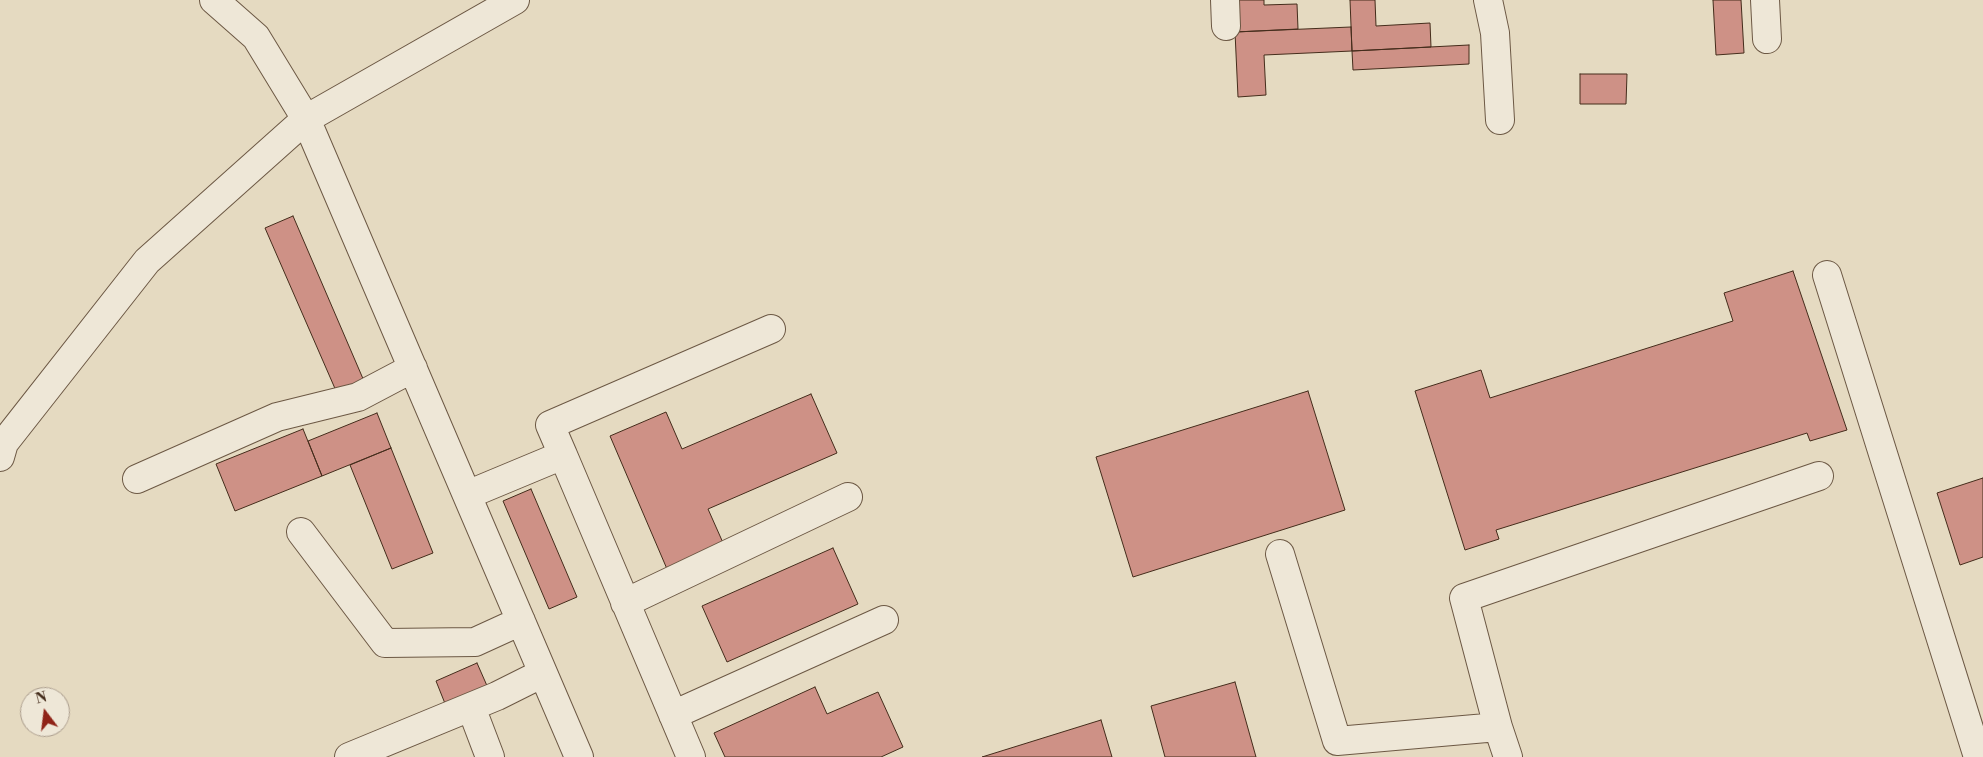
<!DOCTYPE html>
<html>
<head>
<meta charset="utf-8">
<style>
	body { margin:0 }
	#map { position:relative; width:1983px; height:757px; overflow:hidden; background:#e5dac1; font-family:"Libre Bodoni",serif }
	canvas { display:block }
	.north { position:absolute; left:20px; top:687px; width:50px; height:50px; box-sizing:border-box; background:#eee7d7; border:1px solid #aa9c8c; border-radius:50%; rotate:345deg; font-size:14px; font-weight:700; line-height:20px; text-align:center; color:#442c1b }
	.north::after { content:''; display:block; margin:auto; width:18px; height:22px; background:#8f2418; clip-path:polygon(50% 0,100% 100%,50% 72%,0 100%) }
</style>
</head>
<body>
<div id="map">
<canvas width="1983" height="757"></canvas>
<div class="north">N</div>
</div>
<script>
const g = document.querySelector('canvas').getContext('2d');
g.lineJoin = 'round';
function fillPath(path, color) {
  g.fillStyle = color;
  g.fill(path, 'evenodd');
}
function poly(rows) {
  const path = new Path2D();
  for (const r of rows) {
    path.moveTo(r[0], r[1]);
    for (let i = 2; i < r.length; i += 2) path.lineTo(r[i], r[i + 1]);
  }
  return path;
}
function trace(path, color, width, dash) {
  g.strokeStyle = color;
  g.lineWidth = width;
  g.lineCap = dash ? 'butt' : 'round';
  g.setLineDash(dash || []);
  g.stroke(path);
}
const building = poly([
	[1233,0,1264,0,1264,5,1297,4,1298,29,1235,32,1233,0],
	[1350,0,1375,0,1376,26,1430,23,1431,47,1352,51,1350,0],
	[1713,0,1741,0,1744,53,1716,55,1713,0],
	[1351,27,1352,51,1264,55,1266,95,1238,97,1235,32,1351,27],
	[1469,45,1469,64,1353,70,1352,51,1469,45],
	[1580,74,1627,74,1626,104,1580,104,1580,74],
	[293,216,367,388,340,400,265,228,293,216],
	[1793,271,1847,430,1810,441,1807,433,1496,530,1499,539,1465,550,1415,391,1481,370,1490,398,1733,321,1724,293,1793,271],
	[1308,391,1345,510,1133,577,1096,457,1308,391],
	[811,394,837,453,708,509,724,545,667,569,610,436,666,412,682,449,811,394],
	[377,413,391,448,322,476,308,441,377,413],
	[303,429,322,476,235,511,216,464,303,429],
	[391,448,433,553,392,569,350,465,391,448],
	[1983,478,1983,557,1960,565,1937,493,1983,478],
	[531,489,577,597,549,609,503,501,531,489],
	[833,548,858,604,727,662,702,606,833,548],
	[477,663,488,688,446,706,436,681,477,663],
	[1235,682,1256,757,1165,757,1151,706,1235,682],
	[815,687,827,714,878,692,903,747,881,757,725,757,714,733,815,687],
	[1101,720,1112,757,982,757,1101,720]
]);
fillPath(building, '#ce9186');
trace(building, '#442c1b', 1);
const minor = poly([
	[214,0,256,37,306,119,579,757],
	[1225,0,1226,26],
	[1488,0,1495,33,1500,120],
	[1765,0,1767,39],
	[1827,275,1978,757],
	[563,455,550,425,771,329],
	[0,457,4,443,147,261,306,119,515,0],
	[137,479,277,417,358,397,413,368],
	[467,495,563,455,691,757],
	[301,532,385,643,475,642,521,621],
	[1280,554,1337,741,1498,727,1508,757],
	[625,603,848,497],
	[471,707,490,757],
	[673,715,884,620],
	[1498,727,1464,598,1819,476],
	[349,757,497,696,543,673]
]);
trace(minor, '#6c5844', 30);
trace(minor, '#eee7d7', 28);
</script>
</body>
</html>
